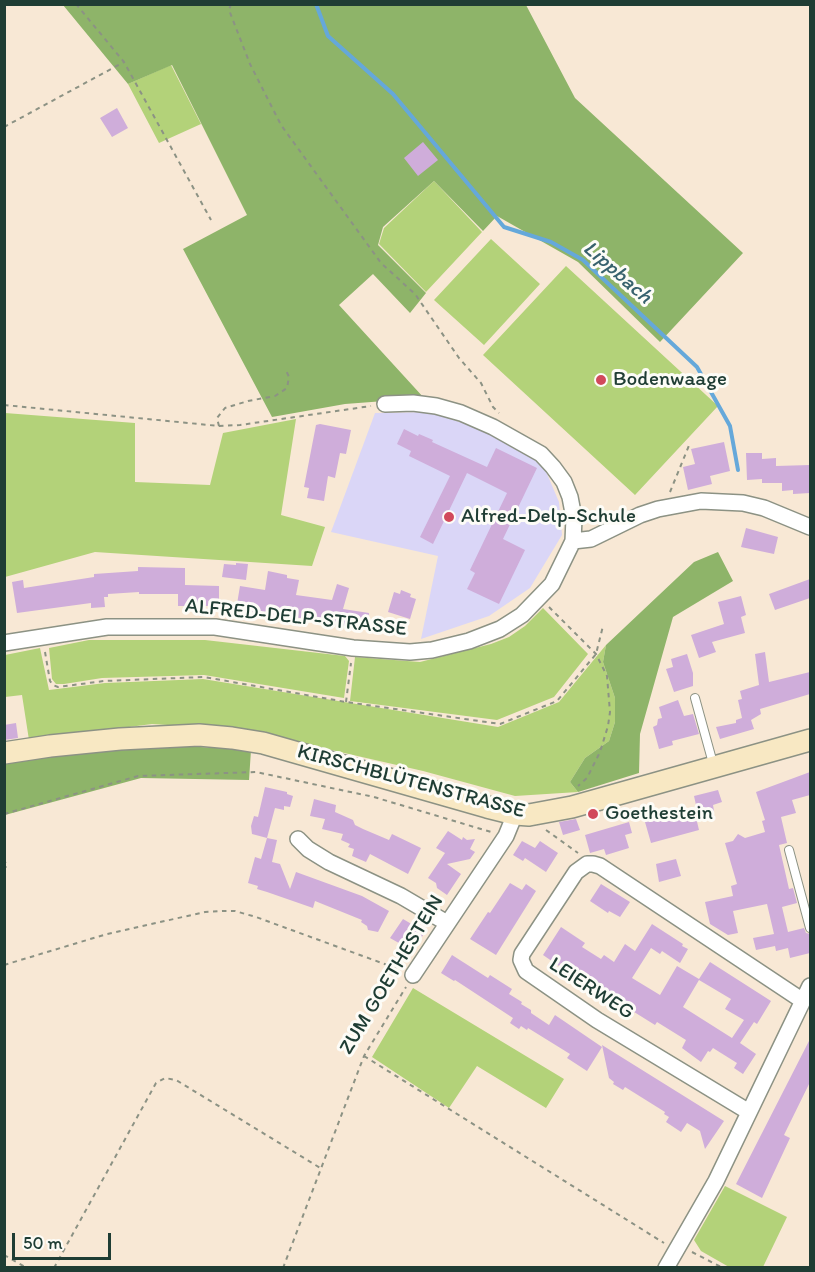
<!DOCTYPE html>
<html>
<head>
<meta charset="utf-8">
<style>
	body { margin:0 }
	#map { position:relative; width:815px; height:1272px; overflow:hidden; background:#f8e8d5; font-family:Itim,sans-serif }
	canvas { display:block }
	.frame { position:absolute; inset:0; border:6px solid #1f3d34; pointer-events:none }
	.scale { position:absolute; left:12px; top:1233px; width:99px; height:27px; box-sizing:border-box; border:3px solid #1f3d34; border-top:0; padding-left:8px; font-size:18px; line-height:21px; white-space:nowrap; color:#1f3d34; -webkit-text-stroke:4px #fdfcf7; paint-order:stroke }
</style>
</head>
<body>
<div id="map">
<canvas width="815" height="1272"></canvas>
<div class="frame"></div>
<div class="scale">50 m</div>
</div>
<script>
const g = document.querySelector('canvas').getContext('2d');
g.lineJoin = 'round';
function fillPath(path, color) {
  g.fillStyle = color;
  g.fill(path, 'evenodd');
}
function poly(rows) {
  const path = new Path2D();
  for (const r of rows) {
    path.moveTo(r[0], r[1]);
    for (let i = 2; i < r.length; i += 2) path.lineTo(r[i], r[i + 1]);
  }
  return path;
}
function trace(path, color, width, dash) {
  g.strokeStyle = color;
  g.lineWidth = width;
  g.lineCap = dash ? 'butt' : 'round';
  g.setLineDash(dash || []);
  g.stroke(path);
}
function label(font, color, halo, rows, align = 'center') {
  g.font = font + ' Itim,sans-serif';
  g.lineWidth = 6;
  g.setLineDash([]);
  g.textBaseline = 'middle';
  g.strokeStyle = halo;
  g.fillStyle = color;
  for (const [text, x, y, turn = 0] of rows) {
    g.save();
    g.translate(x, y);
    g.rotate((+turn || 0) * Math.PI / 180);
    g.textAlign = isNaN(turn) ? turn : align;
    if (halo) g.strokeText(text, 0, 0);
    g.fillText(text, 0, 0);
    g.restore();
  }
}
fillPath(poly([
	[428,412,482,429,542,462,559,502,562,535,530,588,489,616,421,639,438,556,331,532,375,413]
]), '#dad6f7');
fillPath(poly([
	[171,65,201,124,159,143,128,84],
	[434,181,482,232,426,292,379,244,384,228],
	[491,239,540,284,484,345,434,300],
	[566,266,718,406,635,495,483,355],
	[5,413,135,423,135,482,210,485,223,433,296,419,281,515,325,527,312,566,95,552,5,577],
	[543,608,588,654,554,697,497,720,350,701,355,657,420,662,491,644,509,637,525,626],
	[89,640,205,640,345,656,349,661,344,698,204,675,102,678,64,684,56,684,52,679,49,648],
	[606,645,603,662,615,698,615,722,609,741,585,758,570,782,578,792,515,796,423,771,244,730,152,724,29,740,22,695,5,697,5,655,40,648,49,690,105,683,203,679,498,727,559,702],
	[413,988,564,1079,546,1108,477,1066,449,1108,372,1057],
	[725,1186,787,1217,763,1267,729,1267,701,1251,694,1240]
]), '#b3d279');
fillPath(poly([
	[63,5,526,5,575,98,743,253,660,342,578,262,497,216,483,231,434,181,383,227,378,245,426,293,410,313,373,274,339,305,424,398,345,404,272,417,183,249,247,215,172,65,128,84],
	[718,552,733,581,673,617,640,734,639,773,578,792,570,782,585,758,609,741,615,722,615,698,603,662,606,645,694,562],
	[166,745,251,750,249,780,141,778,5,815,5,763,52,755]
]), '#8eb469');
trace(poly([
	[316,4,328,36,393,94,504,227,551,242,583,260,697,367,730,426,738,470]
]), '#65a8da', 4);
fillPath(poly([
	[117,108,128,128,112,137,100,118],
	[423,142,438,160,418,176,404,158],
	[320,424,351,430,346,454,340,453,335,478,328,476,324,501,307,498,309,488,304,487,316,425],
	[404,429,418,436,419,434,433,440,432,442,487,467,496,448,537,468,503,539,525,550,499,604,467,589,475,573,470,570,507,493,467,473,433,544,420,537,450,476,409,456,411,451,397,444],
	[724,442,730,471,710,476,712,484,688,490,683,467,695,464,691,449],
	[746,453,762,453,762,459,776,458,776,466,810,465,810,493,793,494,793,490,782,491,782,483,762,483,762,479,747,480],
	[746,528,778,537,774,554,741,547],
	[236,563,248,564,246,580,222,577,224,564,236,565],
	[138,567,185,568,185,585,219,586,219,606,178,606,178,594,139,594,139,592,108,594,108,597,104,597,105,607,91,608,91,603,17,613,12,582,23,580,24,588,94,577,94,574,138,571],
	[268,571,287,575,287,578,299,580,296,595,332,600,337,584,349,588,343,609,369,613,367,629,331,624,332,622,236,610,240,586,265,590],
	[810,579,810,598,775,610,769,594],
	[401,590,411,594,410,597,416,599,410,619,388,612,394,592,400,594],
	[741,596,746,615,741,617,745,633,712,642,716,652,699,658,691,635,724,624,718,602],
	[765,652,769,682,810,672,810,694,760,709,761,714,751,720,754,729,720,739,716,727,736,723,736,720,742,718,738,700,742,699,740,691,759,685,755,654],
	[687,654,693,673,693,686,674,692,666,669,673,667,671,659],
	[678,700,684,716,693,714,699,734,672,741,673,745,659,749,653,727,657,725,658,719,662,718,659,707],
	[16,723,18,738,4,740,4,725],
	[810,772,810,795,792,800,796,813,781,817,787,843,779,845,789,889,793,888,797,903,782,907,788,932,804,928,806,933,810,934,810,953,790,958,788,948,776,951,775,946,756,950,753,938,774,934,767,904,733,911,738,933,728,935,710,924,705,902,733,896,731,886,737,884,725,843,733,841,738,834,745,838,765,832,762,821,765,820,756,792],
	[265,787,287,792,287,794,293,796,290,807,284,806,284,810,275,808,267,838,252,834,251,826,254,816,258,817],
	[718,790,722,802,713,805,714,811,698,814,694,796],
	[314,799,336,805,335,812,353,820,355,825,363,829,389,840,392,834,421,848,408,874,370,854,366,862,352,856,354,849,348,847,350,844,341,840,343,834,322,829,325,819,310,816],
	[694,809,699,830,651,843,645,822],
	[576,819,580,830,563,835,559,822],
	[629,822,632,833,625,835,629,848,606,855,604,849,590,853,585,835],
	[448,831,462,840,463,837,467,840,475,839,470,849,475,852,470,859,447,864,461,874,447,895,437,888,436,883,428,878,445,853,436,848],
	[267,838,277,840,272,862,280,864,290,889,296,872,362,896,389,911,378,932,368,930,367,926,361,922,362,920,315,901,313,908,267,892,257,889,258,886,248,883,255,857,261,859],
	[522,841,535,848,540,841,558,853,546,872,525,858,523,861,513,855],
	[676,859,681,876,659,882,656,864],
	[510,883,522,890,526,884,536,891,496,955,470,939,488,912,490,913],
	[601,884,630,902,620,917,609,911,608,913,590,901],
	[403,919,425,932,413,951,390,938],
	[652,924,683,944,682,946,688,949,680,963,662,951,660,954,651,948,632,978,660,995,677,966,699,979,710,962,771,1001,757,1024,754,1022,740,1043,756,1054,743,1074,734,1068,737,1063,713,1048,710,1052,708,1051,701,1062,682,1048,686,1040,657,1022,655,1025,594,987,595,984,561,963,559,966,543,955,561,927,585,943,582,947,601,959,604,955,614,962,625,944,635,951],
	[699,980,731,999,725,1009,744,1020,732,1038,683,1007],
	[452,955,488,978,490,975,512,989,509,994,522,1002,521,1004,531,1010,531,1013,549,1025,555,1015,602,1047,587,1071,567,1058,570,1054,528,1028,527,1030,521,1026,519,1029,510,1023,513,1018,455,980,454,981,441,973],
	[810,1039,810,1082,784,1135,790,1138,762,1198,736,1184],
	[602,1045,724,1121,705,1149,700,1131,687,1123,681,1132,666,1122,669,1117,664,1114,665,1112,625,1087,623,1090,613,1084,614,1082,609,1078]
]), '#cfadda');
const service = poly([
	[695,698,714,767],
	[789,850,810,928]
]);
const minor = poly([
	[573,541,591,539,640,515,658,509,701,501,743,503,764,508,810,527],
	[4,643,107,627,215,627,353,648,410,652,432,650,469,641,500,629,522,615,552,584,573,541,574,518,570,497,564,482,553,467,541,454,493,427,461,413,436,406,413,403,385,404],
	[298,839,308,849,329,862,401,896,447,923],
	[413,975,506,836,515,814],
	[749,1112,597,1020,526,971,521,960,522,954,576,872,587,864,593,864,600,866,803,1001],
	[666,1268,716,1181,810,986]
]);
const secondary = poly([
	[4,753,50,746,120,739,199,735,232,738,263,743,487,807,515,814,529,815,572,807,810,740]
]);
trace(service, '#8c9284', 10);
trace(minor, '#8c9284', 18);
trace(secondary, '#8c9284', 24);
trace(poly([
	[76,4,124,62,211,220],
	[231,4,229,10,250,64,281,125,381,263,415,294,459,358,481,383,493,407,499,413],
	[4,127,124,62],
	[4,405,219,426,240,425,371,406],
	[219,426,217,418,225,408,248,401,275,396,287,388,289,377,285,368],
	[670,492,690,443],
	[549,607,596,654,607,676,610,712,608,726,600,752,587,778,578,786],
	[45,652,50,681,53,685,58,687,104,681,204,677,346,702,500,724,557,701,596,654,603,626],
	[346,702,351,663],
	[4,814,138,776,256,772,374,797,491,832],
	[546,830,578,853],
	[4,859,7,867,4,867],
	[4,965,107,934,205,912,222,911,235,911,256,917,401,970],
	[364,1056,664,1243],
	[692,1252,723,1268],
	[4,1255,27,1268],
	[54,1268,156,1083,165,1078,176,1080,322,1169],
	[283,1268,364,1056,406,987]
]), '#8c9284', 2, [4.5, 4.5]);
trace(service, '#fff', 8);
trace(minor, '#fff', 15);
trace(secondary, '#f8e8c3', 21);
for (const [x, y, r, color] of [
	[601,380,6,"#d1495b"],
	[449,517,6,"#d1495b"],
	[593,814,6,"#d1495b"]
]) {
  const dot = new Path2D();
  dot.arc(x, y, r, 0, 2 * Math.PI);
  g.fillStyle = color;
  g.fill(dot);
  trace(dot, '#fdfcf7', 2);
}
label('21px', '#1f3d34', '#fdfcf7', [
	["Bodenwaage",613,380],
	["Alfred-Delp-Schule",461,517],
	["Goethestein",605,814]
], 'left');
label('21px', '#1f3d34', '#fdfcf7', [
	["ALFRED-DELP-STRASSE",296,618,6],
	["KIRSCHBLÜTENSTRASSE",411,782,15],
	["ZUM GOETHESTEIN",392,975,-59],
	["LEIERWEG",591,989,33]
]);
label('italic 22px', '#38626e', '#fdfcf7', [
	["Lippbach",617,273,41]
]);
</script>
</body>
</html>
